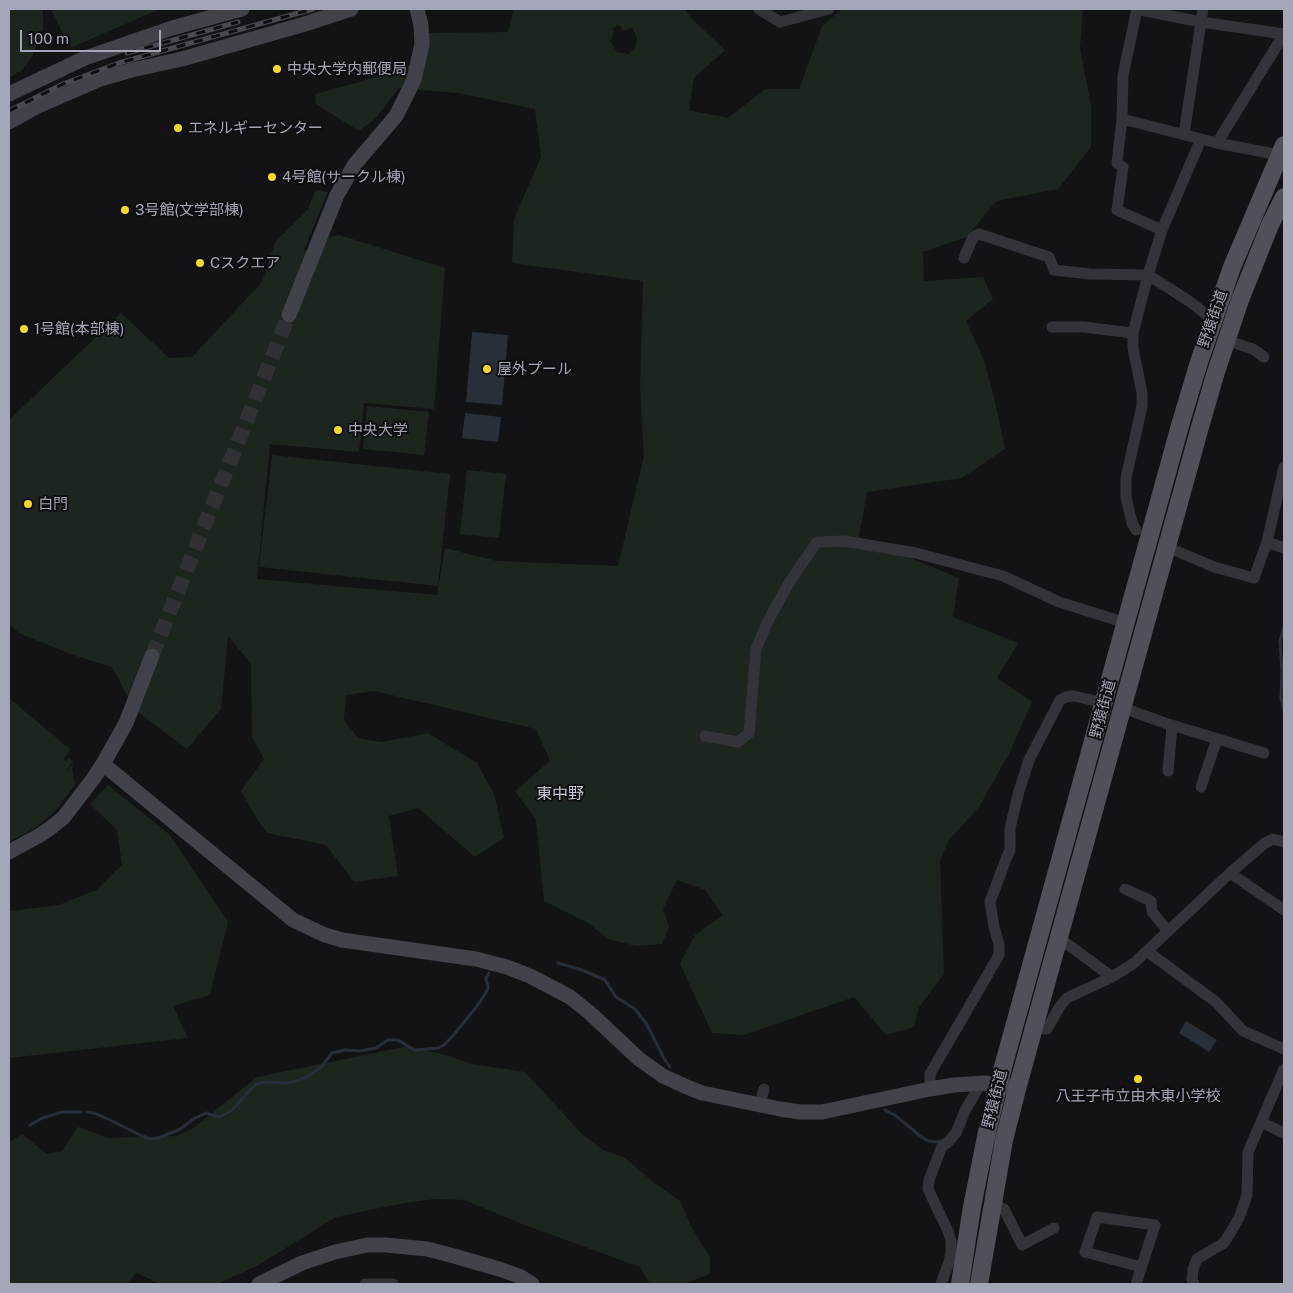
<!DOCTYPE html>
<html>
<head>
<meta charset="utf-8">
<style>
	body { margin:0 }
	#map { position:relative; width:1293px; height:1293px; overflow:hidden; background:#131315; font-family:"Public Sans",sans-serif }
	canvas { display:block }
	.frame { position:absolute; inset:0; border:10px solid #a3a6b6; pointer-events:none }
	.scale { position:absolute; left:20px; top:30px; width:141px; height:22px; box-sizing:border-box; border:2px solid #a3a6b6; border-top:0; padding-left:6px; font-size:15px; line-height:18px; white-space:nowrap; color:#a3a6b6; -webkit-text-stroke:4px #0e0e10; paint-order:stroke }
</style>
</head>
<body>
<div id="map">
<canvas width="1293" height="1293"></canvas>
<div class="frame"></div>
<div class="scale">100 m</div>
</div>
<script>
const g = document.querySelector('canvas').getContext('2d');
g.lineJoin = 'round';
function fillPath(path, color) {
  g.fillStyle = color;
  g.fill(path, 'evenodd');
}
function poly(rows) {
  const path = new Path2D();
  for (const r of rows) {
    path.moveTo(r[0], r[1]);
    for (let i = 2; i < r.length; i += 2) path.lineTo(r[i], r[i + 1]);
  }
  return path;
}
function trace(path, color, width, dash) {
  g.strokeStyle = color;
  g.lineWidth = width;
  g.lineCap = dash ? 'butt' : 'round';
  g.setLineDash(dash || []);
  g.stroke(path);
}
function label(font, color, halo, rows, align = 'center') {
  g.font = font + ' "Public Sans","Noto Sans JP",sans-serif';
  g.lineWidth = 4;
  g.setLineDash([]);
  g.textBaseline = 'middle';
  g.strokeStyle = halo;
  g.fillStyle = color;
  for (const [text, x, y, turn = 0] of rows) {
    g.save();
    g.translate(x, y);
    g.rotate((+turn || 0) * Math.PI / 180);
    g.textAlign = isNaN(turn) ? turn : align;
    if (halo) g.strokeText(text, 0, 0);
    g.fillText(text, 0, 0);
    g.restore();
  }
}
fillPath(poly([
	[9,9,42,9,43,12,43,28,32,57,21,71,9,78],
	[51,9,160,9,70,48],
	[514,9,685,9,691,18,725,50,694,78,689,110,728,118,765,89,799,89,822,26,842,9,1083,9,1080,48,1091,106,1091,147,1058,189,996,201,967,237,923,252,924,281,983,277,993,299,966,321,984,360,995,402,1005,449,962,478,867,492,859,537,959,578,953,617,1018,643,997,678,1032,702,1009,754,979,807,949,840,940,860,944,974,919,1007,914,1027,886,1035,854,997,744,1035,712,1033,680,964,695,935,723,915,705,890,677,880,663,909,669,927,662,944,636,946,608,939,588,923,544,901,536,820,515,791,550,761,536,729,374,691,346,695,344,720,358,738,382,742,428,733,477,763,494,794,504,838,475,857,418,808,389,816,398,876,354,882,326,845,267,833,257,819,241,791,264,759,252,737,251,664,228,636,221,709,187,749,135,710,112,667,73,655,19,633,9,624,9,420,121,313,169,358,192,357,262,282,275,242,308,209,315,192,318,190,328,192,304,250,321,255,327,238,339,235,445,268,434,409,364,403,359,452,270,444,257,579,437,595,445,548,497,561,618,566,644,456,640,388,643,281,512,263,514,219,541,157,535,109,458,93,399,88,375,119,359,131,316,104,315,94,356,83,427,59,425,33,508,32],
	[618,25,623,30,626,30,632,27,637,39,635,48,629,54,617,52,610,41,614,33,612,29],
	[367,406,429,412,424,455,363,449],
	[272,455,450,474,438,586,259,567],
	[467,470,506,474,499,538,460,534],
	[9,698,71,750,63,759,66,761,69,758,73,762,65,772,75,762,72,768,75,785,56,810,37,827,9,842],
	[108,785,169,834,228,922,210,995,173,1006,188,1038,9,1058,9,911,59,905,96,890,122,865,117,830,90,804],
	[404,1047,439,1053,472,1064,525,1072,582,1134,603,1150,625,1158,657,1185,680,1201,692,1228,710,1257,710,1274,684,1284,650,1284,640,1267,522,1224,464,1200,435,1199,404,1203,336,1217,257,1266,217,1284,160,1284,137,1273,126,1284,9,1284,9,1142,22,1134,47,1154,62,1151,78,1127,108,1138,176,1136,192,1129,257,1077]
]), '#1d251f');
fillPath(poly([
	[472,332,508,335,502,405,466,402],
	[465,413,501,417,498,442,462,438],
	[1186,1021,1217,1040,1209,1052,1179,1033]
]), '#282f39');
trace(poly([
	[1284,627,1280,641,1282,672,1281,698,1284,712],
	[558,963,582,970,605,980,616,997,635,1009,646,1023,665,1060,670,1067],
	[885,1110,895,1115,919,1135,928,1141,937,1142,941,1141],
	[87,1112,94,1113,110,1120,142,1136,150,1139,159,1138,180,1129,195,1118,206,1113,219,1117,231,1111,256,1084,265,1082,289,1083,307,1077,321,1067,332,1053,345,1050,360,1051,376,1048,388,1040,398,1040,414,1050,438,1048,444,1045,451,1038,478,1005,487,991,488,987,486,978,489,973],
	[30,1125,42,1118,62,1112,81,1112]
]), '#282f39', 3);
trace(poly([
	[152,656,289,315]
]), '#303035', 15, [15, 8]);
trace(poly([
	[759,9,780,22,829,9],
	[1136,9,1201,22,1284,34],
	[1137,9,1123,75,1122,119,1117,163,1123,167,1117,210,1162,230],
	[1122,119,1217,143,1279,155],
	[1184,134,1203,9],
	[1217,143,1284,34],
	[964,258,973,237,979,234,1049,257,1054,270,1090,274,1148,275,1189,301,1213,320],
	[1052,327,1083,327,1133,333],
	[1226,340,1253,349,1264,357],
	[1136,530,1132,523,1126,497,1126,478,1142,406,1142,393,1133,348,1133,333,1148,275,1162,230,1201,139],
	[1267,542,1284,548],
	[1167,547,1214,567,1254,578,1267,542,1284,467],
	[1123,708,1165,723,1264,753],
	[705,736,738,742,749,733,756,649,768,621,789,583,817,542,844,541,916,553,1003,576,1059,602,1126,623],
	[1168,771,1172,726],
	[1201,787,1217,739],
	[1230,873,1284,910],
	[1125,889,1151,901,1152,912,1168,931],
	[1059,938,1112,977,1134,963,1147,951,1216,1002,1243,1031,1284,1049],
	[1147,951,1230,873,1265,843,1273,839,1284,842],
	[1034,1029,1047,1029,1060,1006,1067,998,1112,977],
	[930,1089,930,1074,999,955,999,944,994,927,990,902,1006,859,1010,850,1010,828,1019,791,1029,760,1060,700,1066,697,1074,696,1104,703],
	[760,1104,764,1089],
	[1261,1122,1284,1133],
	[992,1204,1004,1209,1022,1245,1054,1228],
	[365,1284,393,1284],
	[941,1284,949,1262,951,1252,951,1241,948,1231,928,1189,929,1180,942,1146,947,1143,956,1133,965,1111,981,1083],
	[1136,1284,1155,1225,1097,1217,1085,1252,1141,1267],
	[1194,1284,1192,1280,1193,1269,1197,1259,1224,1243,1239,1218,1247,1195,1248,1152,1284,1069]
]), '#34333a', 11);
trace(poly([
	[9,94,85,58,172,28,242,9],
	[9,122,40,105,100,79,132,70,182,59,305,24,351,9],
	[289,315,337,195,355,164,396,116,414,80,422,44,421,25,417,9],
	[103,764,293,920,325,935,342,940,476,959,507,967,530,976,570,997,590,1013,639,1059,663,1076,687,1087,702,1093,780,1109,800,1112,822,1112,930,1089,954,1085,985,1083,1010,1087],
	[9,852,42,834,53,826,63,818,93,779,103,764,126,723,152,656],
	[259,1284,302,1263,335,1252,367,1245,386,1245,427,1249,454,1256,499,1269,519,1276,532,1284]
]), '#41424a', 15);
trace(poly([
	[960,1284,972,1207,987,1132,1003,1067,1181,422,1199,362,1232,267,1284,145],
	[979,1284,1004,1140,1017,1089,1198,434,1215,375,1240,300,1270,225,1284,197]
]), '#4f5059', 18);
const rail = poly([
	[127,53,238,22],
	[9,111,63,84,119,63,313,9]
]);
trace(rail, '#484951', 5);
trace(rail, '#0e0e10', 3, [9]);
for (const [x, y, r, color] of [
	[277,69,5,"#fdd822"],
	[178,128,5,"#fdd822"],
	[272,177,5,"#fdd822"],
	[125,210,5,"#fdd822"],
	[200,263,5,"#fdd822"],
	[24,329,5,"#fdd822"],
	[487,369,5,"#fdd822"],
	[338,430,5,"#fdd822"],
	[28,504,5,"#fdd822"],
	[1138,1079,5,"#fdd822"]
]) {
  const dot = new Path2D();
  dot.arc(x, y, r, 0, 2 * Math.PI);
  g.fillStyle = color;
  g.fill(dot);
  trace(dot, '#0e0e10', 2);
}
label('15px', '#a3a6b6', '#0e0e10', [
	["中央大学内郵便局",287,69],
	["エネルギーセンター",188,128],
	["4号館(サークル棟)",282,177],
	["3号館(文学部棟)",135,210],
	["Cスクエア",210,263],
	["1号館(本部棟)",34,329],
	["屋外プール",497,369],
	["中央大学",348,430],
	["白門",38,504],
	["八王子市立由木東小学校",1138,1096,"center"]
], 'left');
label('15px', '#a3a6b6', '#0e0e10', [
	["野猿街道",1213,319,-71],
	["野猿街道",1103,709,-75],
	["野猿街道",995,1099,-76]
]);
label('16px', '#c5c6d2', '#0e0e10', [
	["東中野",560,794]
]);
</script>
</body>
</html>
